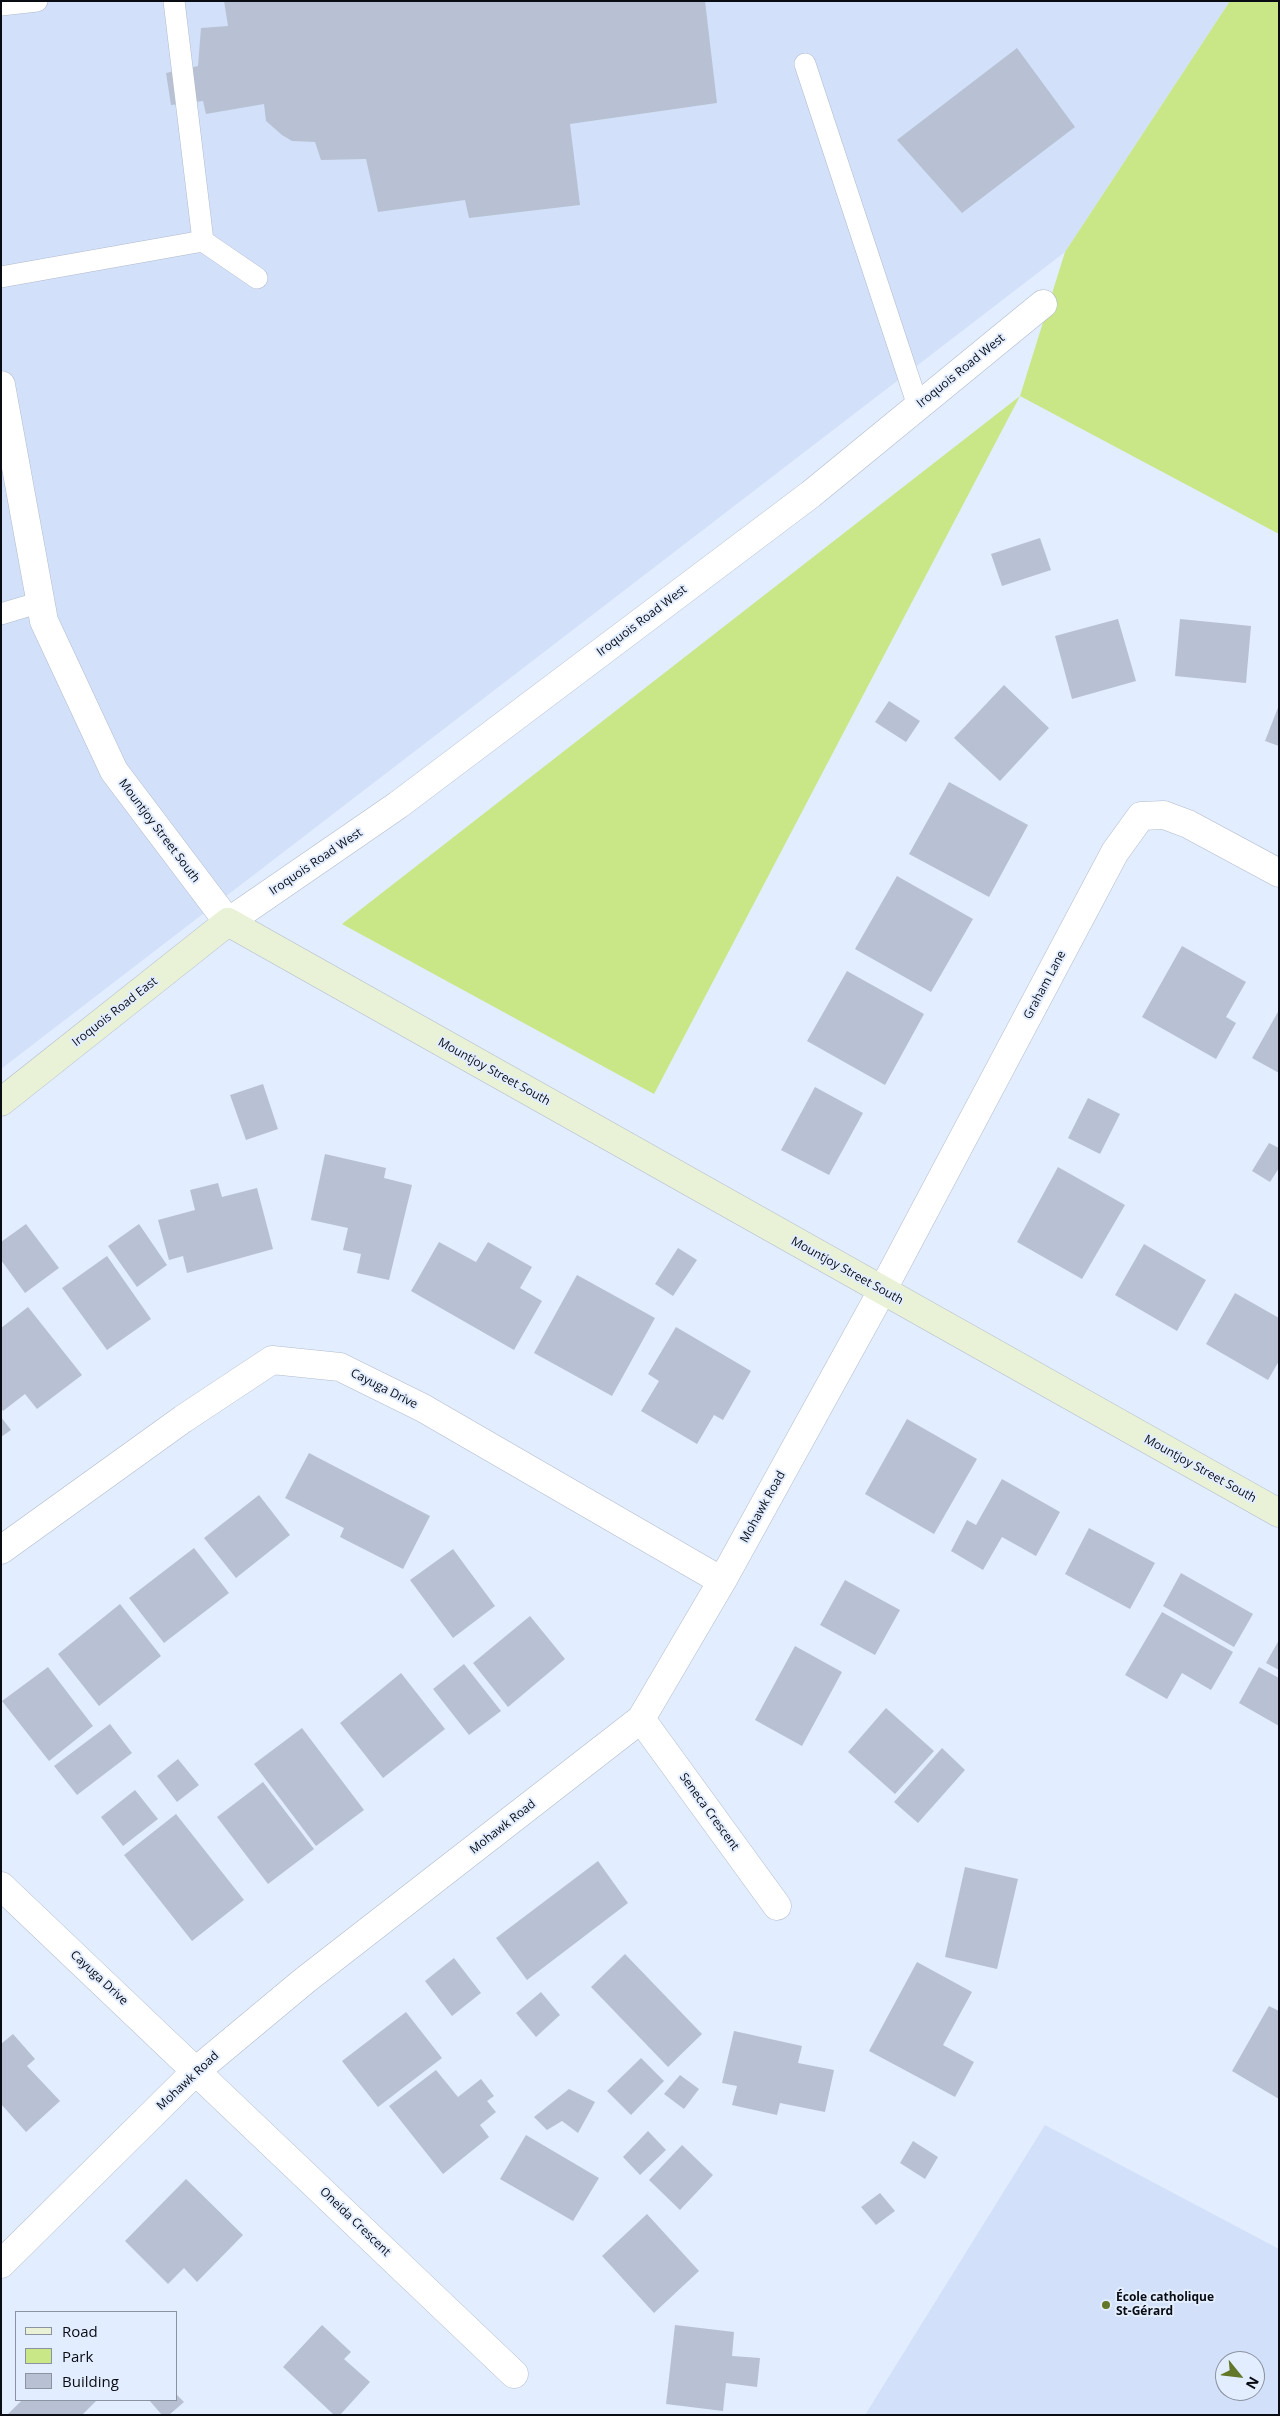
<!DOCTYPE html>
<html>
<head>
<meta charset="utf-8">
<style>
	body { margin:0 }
	#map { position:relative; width:1280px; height:2416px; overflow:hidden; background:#e2edff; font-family:"Open Sans",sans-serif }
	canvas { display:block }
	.frame { position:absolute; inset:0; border:2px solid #090c12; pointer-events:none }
	.legend { position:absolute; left:15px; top:2311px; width:162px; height:90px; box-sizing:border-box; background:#e2edff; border:1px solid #8b93a0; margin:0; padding:6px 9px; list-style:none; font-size:15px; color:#090c12 }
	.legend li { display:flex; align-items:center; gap:10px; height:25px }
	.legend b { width:25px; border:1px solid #8b93a0 }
	.north { position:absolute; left:1215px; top:2351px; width:50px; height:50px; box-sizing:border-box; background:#e2edff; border:1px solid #8b93a0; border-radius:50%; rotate:119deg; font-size:14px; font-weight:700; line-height:20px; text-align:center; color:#090c12 }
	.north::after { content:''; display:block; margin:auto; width:18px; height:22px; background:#627728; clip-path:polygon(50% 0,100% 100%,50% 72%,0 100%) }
</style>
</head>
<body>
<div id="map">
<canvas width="1280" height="2416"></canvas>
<div class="frame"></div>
<ul class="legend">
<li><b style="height:6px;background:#e9f1d7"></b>Road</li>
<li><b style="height:14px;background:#c9e786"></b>Park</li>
<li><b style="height:14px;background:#b7c1d3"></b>Building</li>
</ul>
<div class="north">N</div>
</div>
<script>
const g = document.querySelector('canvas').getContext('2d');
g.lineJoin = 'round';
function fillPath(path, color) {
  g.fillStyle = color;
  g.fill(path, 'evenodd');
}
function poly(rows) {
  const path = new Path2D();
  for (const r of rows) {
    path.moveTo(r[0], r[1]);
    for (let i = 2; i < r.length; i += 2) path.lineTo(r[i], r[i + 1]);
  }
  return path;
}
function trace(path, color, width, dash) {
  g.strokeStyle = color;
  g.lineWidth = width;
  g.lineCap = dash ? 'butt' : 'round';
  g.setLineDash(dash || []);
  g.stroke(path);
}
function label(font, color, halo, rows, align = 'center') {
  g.font = font + ' "Open Sans",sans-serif';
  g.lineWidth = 4;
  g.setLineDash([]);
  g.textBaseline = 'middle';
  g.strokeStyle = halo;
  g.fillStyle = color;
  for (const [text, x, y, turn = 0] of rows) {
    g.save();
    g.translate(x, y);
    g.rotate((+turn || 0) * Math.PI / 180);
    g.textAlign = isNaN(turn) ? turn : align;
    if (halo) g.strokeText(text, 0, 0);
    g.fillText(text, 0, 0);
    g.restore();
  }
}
fillPath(poly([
	[1,1,1230,1,1065,252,1,1069],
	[1045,2125,1279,2249,1279,2415,865,2415],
	[1225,2361,1255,2361,1255,2391,1225,2391]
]), '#d2e0f9');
fillPath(poly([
	[1230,1,1279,1,1279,534,1020,396,654,1094,342,924,1020,396,1065,252]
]), '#c9e786');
fillPath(poly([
	[224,1,705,1,717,103,570,124,580,205,469,218,465,200,378,212,366,159,321,160,315,142,292,141,282,135,266,121,264,104,206,114,203,101,171,105,166,73,198,66,201,28,228,26],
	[1017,48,1075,127,962,213,897,140],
	[1040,538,1051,570,1002,586,991,554],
	[1118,619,1136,681,1072,699,1055,636],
	[1180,619,1251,626,1246,683,1175,676],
	[1004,685,1049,728,1000,781,954,738],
	[889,701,920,721,906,742,875,722],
	[1279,705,1279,746,1265,741],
	[949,782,1028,825,989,897,909,854],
	[897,876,973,919,931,992,855,949],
	[1182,946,1246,982,1226,1017,1236,1023,1216,1059,1142,1017],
	[847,971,924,1014,885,1085,807,1041],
	[1279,1010,1279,1073,1252,1058],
	[263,1084,278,1129,246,1140,230,1095],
	[815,1087,863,1113,829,1175,781,1150],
	[1088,1098,1120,1114,1100,1154,1068,1138],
	[1269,1143,1279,1148,1279,1168,1270,1182,1252,1171],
	[325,1154,386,1168,384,1178,412,1185,389,1280,357,1273,361,1254,343,1250,348,1228,311,1220],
	[1058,1167,1125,1205,1082,1279,1017,1242],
	[218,1183,222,1197,257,1188,273,1249,187,1273,183,1256,169,1260,158,1220,195,1210,190,1190],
	[26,1224,59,1268,25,1293,1,1260,1,1242],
	[139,1224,167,1265,137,1287,108,1246],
	[439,1242,476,1262,488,1242,532,1267,520,1288,542,1301,514,1350,411,1291],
	[1144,1244,1206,1280,1177,1331,1115,1295],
	[678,1248,697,1260,673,1296,655,1284],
	[107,1256,151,1319,107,1350,62,1288],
	[577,1275,655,1318,612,1396,534,1353],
	[1235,1293,1279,1318,1279,1361,1268,1380,1206,1344],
	[28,1307,82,1375,37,1409,25,1394,3,1411,1,1408,1,1328],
	[676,1327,751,1371,723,1420,714,1415,697,1444,641,1411,659,1381,648,1374],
	[1,1417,11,1430,1,1437],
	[907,1419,977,1459,934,1534,865,1494],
	[309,1453,430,1516,403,1569,340,1537,344,1528,285,1498],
	[1002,1479,1060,1512,1036,1556,1002,1537,983,1570,951,1551,967,1520,976,1525],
	[259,1495,290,1535,236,1578,204,1538],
	[1089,1528,1155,1563,1130,1609,1065,1574],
	[194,1548,229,1593,164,1643,129,1598],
	[453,1549,495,1606,453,1638,410,1580],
	[1181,1573,1253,1614,1234,1647,1163,1606],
	[845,1580,900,1610,875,1655,820,1625],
	[120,1604,161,1656,99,1706,58,1654],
	[1162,1612,1233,1652,1211,1690,1182,1673,1167,1699,1125,1675],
	[530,1616,565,1659,508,1707,473,1663],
	[1279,1640,1279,1670,1266,1663],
	[795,1646,842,1672,802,1746,755,1720],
	[464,1664,501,1711,469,1735,433,1689],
	[48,1667,93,1726,49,1761,2,1701],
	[1259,1667,1279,1678,1279,1726,1239,1703],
	[401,1673,445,1729,383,1778,340,1723],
	[886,1708,934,1751,895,1794,848,1752],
	[110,1724,132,1753,77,1795,54,1766],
	[302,1728,364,1810,316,1846,254,1764],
	[942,1748,965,1770,918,1823,894,1802],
	[178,1759,199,1785,177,1802,157,1776],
	[263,1782,314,1849,268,1884,217,1817],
	[135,1790,158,1819,123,1846,101,1817],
	[176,1814,244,1900,192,1941,124,1855],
	[598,1861,628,1903,527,1980,496,1938],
	[965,1867,1018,1879,997,1969,945,1957],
	[625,1954,702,2034,668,2067,591,1987],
	[454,1958,481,1993,452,2016,425,1981],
	[917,1962,972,1992,943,2045,974,2062,955,2097,869,2051],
	[541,1992,560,2015,536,2037,516,2013],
	[1269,2006,1279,2011,1279,2099,1232,2071],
	[406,2012,442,2058,378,2107,342,2061],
	[734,2031,802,2046,798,2063,834,2070,825,2112,780,2103,777,2115,732,2105,737,2086,722,2083],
	[13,2034,35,2059,27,2066,60,2101,26,2132,1,2104,1,2044],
	[641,2058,664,2081,631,2115,607,2091],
	[436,2070,458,2097,481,2079,494,2096,487,2101,496,2112,480,2125,489,2137,443,2174,389,2106],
	[680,2075,699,2089,684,2109,664,2094],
	[569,2089,595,2102,578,2133,562,2121,547,2130,534,2117],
	[648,2131,666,2150,640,2175,623,2157],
	[526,2135,599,2178,573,2221,500,2179],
	[913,2141,938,2157,925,2179,900,2163],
	[682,2145,713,2175,680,2210,649,2180],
	[186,2179,243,2235,197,2282,184,2268,168,2284,125,2241],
	[880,2193,895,2211,876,2225,861,2207],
	[647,2214,699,2271,654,2313,602,2256],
	[322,2325,351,2352,344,2359,370,2382,340,2415,334,2415,283,2367],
	[675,2325,734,2332,732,2356,760,2358,757,2387,726,2383,723,2411,666,2404],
	[176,2394,184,2402,169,2415,162,2415,149,2400,176,2400],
	[22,2400,97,2400,82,2415,7,2415]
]), '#b7c1d3');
const lane = poly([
	[174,1,203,241],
	[1,5,37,1],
	[805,64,918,406],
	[1,277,203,241,257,278],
	[1,614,41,602]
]);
const street = poly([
	[1,385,44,621,114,771,228,922,398,805,811,494,1043,304],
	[1,1550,183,1419,272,1360,340,1367,423,1408,722,1581],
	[641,1719,777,1906],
	[1,1886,514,2374],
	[1,2264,196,2071,304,1981,641,1719,722,1581,882,1291,1115,852,1141,816,1164,815,1188,824,1279,873]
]);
const secondary = poly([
	[1,1102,228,922,1279,1513]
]);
trace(lane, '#b0bbcc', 22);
trace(street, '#b0bbcc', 29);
trace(secondary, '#b0bbcc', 29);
trace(lane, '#fff', 21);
trace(street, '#fff', 28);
trace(secondary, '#e9f1d7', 28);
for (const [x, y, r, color] of [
	[1106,2305,5,"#627728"]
]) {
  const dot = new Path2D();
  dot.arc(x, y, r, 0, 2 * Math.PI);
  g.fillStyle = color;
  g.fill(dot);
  trace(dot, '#e2edff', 2);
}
label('12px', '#090c12', '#e2edff', [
	["Iroquois Road West",961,371,-39],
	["Iroquois Road West",642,621,-37],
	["Mountjoy Street South",159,831,53],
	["Iroquois Road West",316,862,-34],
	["Graham Lane",1045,985,-62],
	["Iroquois Road East",115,1012,-38],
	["Mountjoy Street South",494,1072,29],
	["Mountjoy Street South",847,1271,29],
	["Cayuga Drive",384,1389,27],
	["Mountjoy Street South",1200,1469,29],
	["Mohawk Road",763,1507,-61],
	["Seneca Crescent",709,1812,54],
	["Mohawk Road",503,1827,-38],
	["Cayuga Drive",99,1978,43],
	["Mohawk Road",188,2081,-43],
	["Oneida Crescent",355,2222,44]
]);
label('bold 12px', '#090c12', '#e2edff', [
	["École catholique",1116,2298],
	["St-Gérard",1116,2312]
], 'left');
</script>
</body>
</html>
